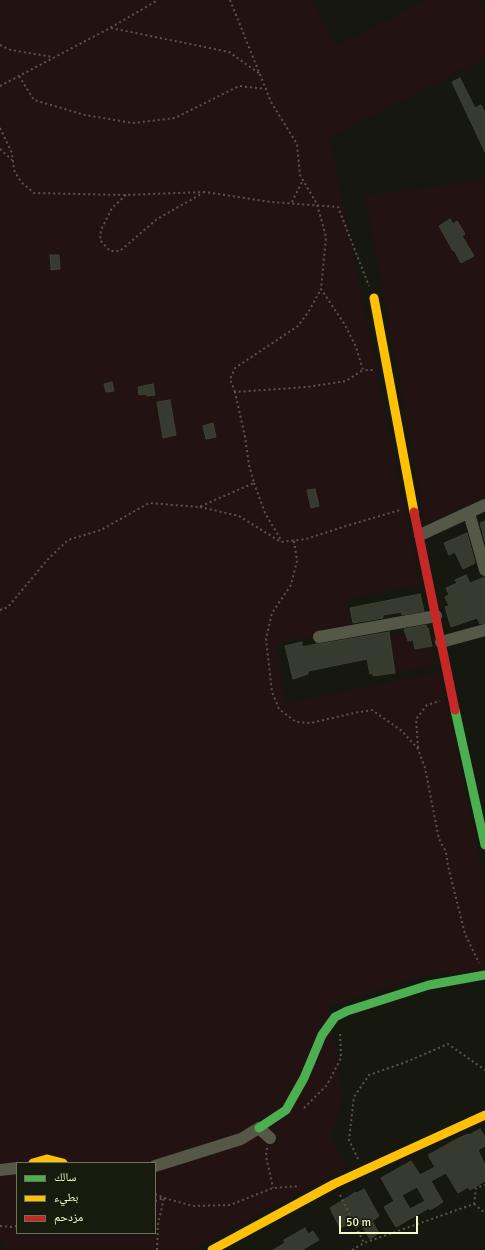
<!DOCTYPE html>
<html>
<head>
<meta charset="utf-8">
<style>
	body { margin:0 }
	#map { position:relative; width:485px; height:1250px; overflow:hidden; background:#161810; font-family:Signika,"Noto Naskh Arabic",sans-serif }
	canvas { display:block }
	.legend { position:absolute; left:16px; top:1162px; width:140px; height:72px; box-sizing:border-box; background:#171b0d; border:1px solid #6e7459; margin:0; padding:5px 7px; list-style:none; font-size:12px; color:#f1f9cc }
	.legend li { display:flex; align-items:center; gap:8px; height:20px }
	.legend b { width:20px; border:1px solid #6e7459 }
	.scale { position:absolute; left:339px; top:1216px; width:79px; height:18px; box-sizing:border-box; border:2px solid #f1f9cc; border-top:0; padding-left:5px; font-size:12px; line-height:14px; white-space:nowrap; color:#f1f9cc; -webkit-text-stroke:3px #171b0d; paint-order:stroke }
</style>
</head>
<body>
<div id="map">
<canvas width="485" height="1250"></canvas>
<ul class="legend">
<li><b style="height:5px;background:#4caf50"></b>سالك</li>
<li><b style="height:5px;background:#ffc107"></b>بطيء</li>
<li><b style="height:5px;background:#c62828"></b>مزدحم</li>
</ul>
<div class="scale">50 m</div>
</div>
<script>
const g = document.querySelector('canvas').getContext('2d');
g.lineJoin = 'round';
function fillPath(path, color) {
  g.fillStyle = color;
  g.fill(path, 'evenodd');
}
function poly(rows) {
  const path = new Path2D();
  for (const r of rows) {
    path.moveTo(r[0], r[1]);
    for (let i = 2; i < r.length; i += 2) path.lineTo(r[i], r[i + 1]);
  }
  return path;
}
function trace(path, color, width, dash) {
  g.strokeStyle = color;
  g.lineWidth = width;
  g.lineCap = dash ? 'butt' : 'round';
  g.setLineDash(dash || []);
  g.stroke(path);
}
fillPath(poly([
	[0,0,312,0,336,46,425,0,478,0,485,16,485,58,330,137,420,584,347,600,352,628,277,643,285,703,440,672,485,884,485,971,423,976,328,1007,343,1095,332,1137,347,1167,192,1250,6,1250,0,1240],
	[17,1163,155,1163,155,1233,17,1233],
	[485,180,485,498,425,525,365,195],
	[406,635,407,641,412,640,414,649,432,646,435,665,397,673,390,638]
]), '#221211');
const building = poly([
	[460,78,475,108,481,105,485,113,485,152,452,82,460,78],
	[450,219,453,224,457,221,465,234,462,236,474,256,461,263,454,250,453,251,439,226,450,219],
	[50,255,59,255,60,269,51,270,50,255],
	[112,382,114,391,106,392,104,384,112,382],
	[153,384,155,395,147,396,146,394,139,395,138,387,153,384],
	[170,400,176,435,163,438,157,402,170,400],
	[213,423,216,437,206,439,203,426,213,423],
	[315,489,319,506,311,508,307,490,315,489],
	[485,521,485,542,480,523,485,521],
	[467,533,475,563,463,569,455,552,449,555,444,543,467,533],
	[466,575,470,583,485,577,485,623,480,624,477,618,451,627,445,607,449,606,445,597,449,595,446,588,457,583,455,580,466,575],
	[420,594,424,611,402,615,401,612,383,615,383,618,353,623,350,608,420,594],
	[426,625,427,628,428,628,432,646,415,649,413,640,408,641,404,629,426,625],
	[389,632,395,673,373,676,373,673,370,674,367,659,308,671,308,674,293,679,285,646,302,642,302,647,316,644,320,644,389,632],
	[480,1129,485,1137,485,1146,478,1150,485,1165,485,1181,470,1190,468,1187,458,1193,446,1173,431,1181,443,1202,430,1210,429,1208,396,1227,384,1207,394,1201,381,1178,411,1161,420,1175,435,1167,428,1155,457,1139,468,1134,469,1135,480,1129],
	[417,1187,425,1201,410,1209,402,1195,417,1187],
	[364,1189,379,1216,372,1221,379,1233,370,1239,358,1220,340,1228,330,1208,356,1192,357,1193,364,1189],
	[305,1228,308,1234,313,1231,319,1240,302,1250,273,1250,285,1243,284,1240,305,1228]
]);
fillPath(building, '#373a2e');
trace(building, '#3d4232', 1);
trace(poly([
	[230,0,271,102,297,144,300,175,317,204,326,237,321,289,345,325,356,347,363,370,375,370],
	[111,28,229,52,260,74],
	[0,45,11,50,53,57],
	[19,76,34,100,85,115,133,123,175,118,239,86,266,89],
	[0,86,110,28,158,0],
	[0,128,12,153,14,170,21,182,34,193,124,195,205,192,271,202,338,207,369,286],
	[0,149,12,160],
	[126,195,112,208,101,230,100,240,110,251,120,251,157,219,203,193],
	[292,202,303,180],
	[235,392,230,379,235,368,298,326,309,311,321,289],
	[254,483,265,513,281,540],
	[200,507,239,516,281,542,306,539,346,526,400,510],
	[294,541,297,561,291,585,272,613,266,639,272,692,279,709,296,722,311,723,354,713,372,710,402,731,418,749,425,768,439,839,446,852,448,866,465,934,479,963],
	[0,610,8,607,49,558,68,540,101,530,149,503,199,507,254,483,249,465,245,437,235,392,307,387,346,381,363,370],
	[418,748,416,719,427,705,440,701],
	[304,1108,327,1085,341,1058,340,1033],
	[267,1148,266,1156,273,1188],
	[358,1159,349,1140,354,1097,369,1075,406,1062,448,1044,485,1070],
	[155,1194,164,1198,193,1206,230,1205,273,1188,300,1186],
	[340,1195,364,1243,474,1204,476,1188,485,1185],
	[155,1201,163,1198],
	[474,1204,485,1213],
	[0,1226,12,1227,17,1226],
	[157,1250,158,1224,164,1198],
	[352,1250,364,1243]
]), '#5e5448', 2, [2, 3]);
trace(poly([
	[469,513,485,570],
	[420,535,485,505],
	[319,637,436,616],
	[441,642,485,630],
	[155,1166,241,1139,259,1128,270,1138],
	[0,1170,17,1168]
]), '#555846', 12);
trace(poly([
	[455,710,485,845],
	[259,1128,286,1110,304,1078,322,1035,335,1017,347,1011,429,985,485,975]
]), '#4caf50', 9);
trace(poly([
	[374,298,414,512],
	[33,1163,47,1159,63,1163],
	[212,1250,334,1184,485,1115]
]), '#ffc107', 9);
trace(poly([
	[414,512,455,710]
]), '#c62828', 9);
</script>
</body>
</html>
